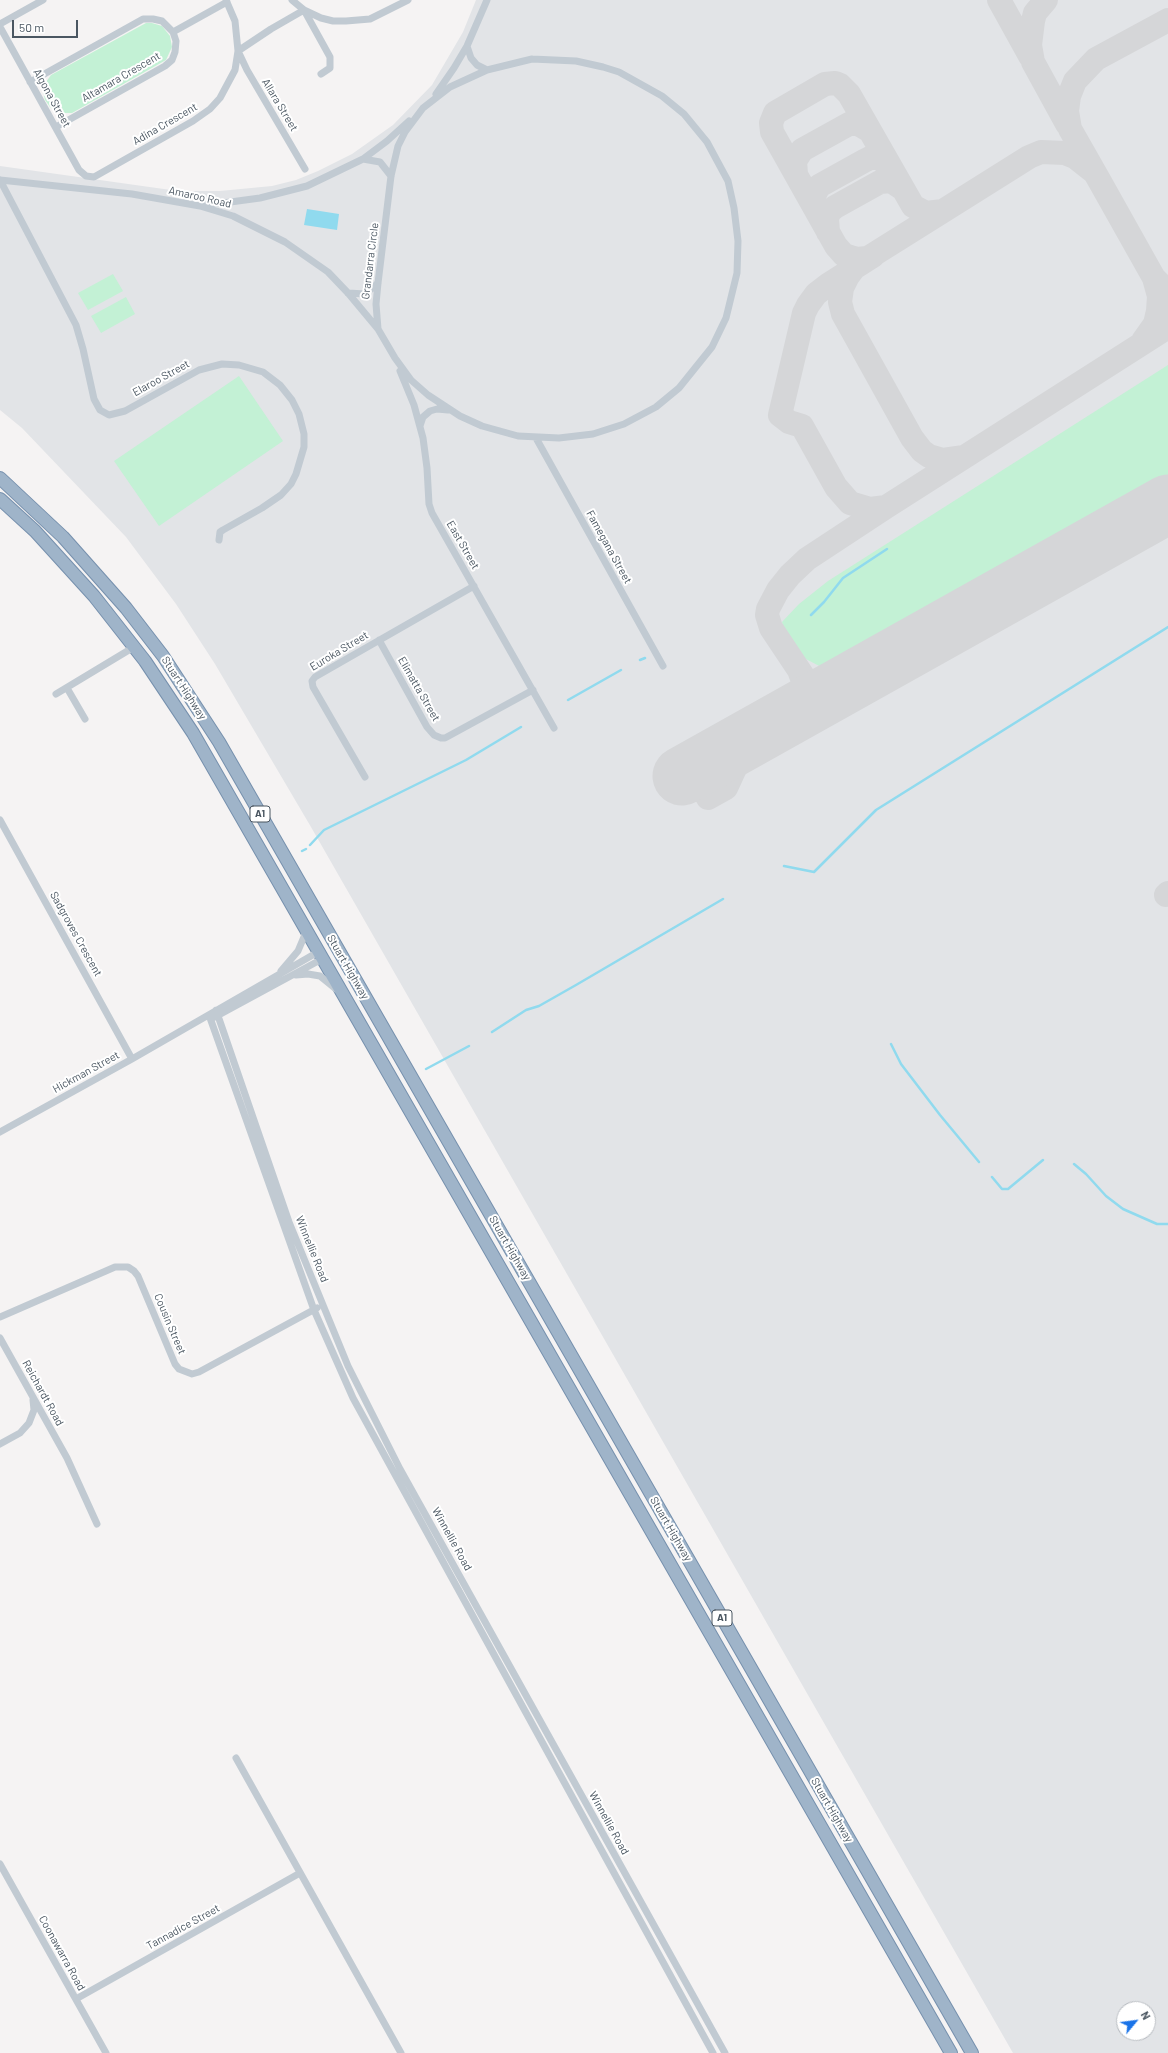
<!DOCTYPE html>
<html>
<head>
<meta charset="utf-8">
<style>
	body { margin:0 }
	#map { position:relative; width:1168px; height:2053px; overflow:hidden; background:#f5f3f3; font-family:Barlow,sans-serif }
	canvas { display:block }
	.north { position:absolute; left:1116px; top:2001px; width:40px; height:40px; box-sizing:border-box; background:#fff; border:1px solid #b7bbc0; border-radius:50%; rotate:61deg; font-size:11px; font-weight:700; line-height:16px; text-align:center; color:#4a5661 }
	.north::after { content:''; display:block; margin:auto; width:14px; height:18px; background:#1a73e8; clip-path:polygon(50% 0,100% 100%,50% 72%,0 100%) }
	.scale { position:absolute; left:12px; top:20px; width:66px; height:18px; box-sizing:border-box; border:2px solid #4a5661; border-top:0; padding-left:5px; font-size:12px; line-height:14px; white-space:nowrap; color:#4a5661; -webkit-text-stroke:3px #fff; paint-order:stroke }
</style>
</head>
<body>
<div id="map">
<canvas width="1168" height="2053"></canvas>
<div class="north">N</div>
<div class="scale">50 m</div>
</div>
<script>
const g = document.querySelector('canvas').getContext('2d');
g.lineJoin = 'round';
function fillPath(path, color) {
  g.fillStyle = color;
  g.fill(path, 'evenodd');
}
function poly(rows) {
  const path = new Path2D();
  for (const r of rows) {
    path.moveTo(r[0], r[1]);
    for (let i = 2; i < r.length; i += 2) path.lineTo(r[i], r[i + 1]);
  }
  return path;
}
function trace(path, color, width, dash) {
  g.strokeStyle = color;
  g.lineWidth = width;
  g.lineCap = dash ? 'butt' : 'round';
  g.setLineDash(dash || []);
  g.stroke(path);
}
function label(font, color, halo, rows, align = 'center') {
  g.font = font + ' Barlow,sans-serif';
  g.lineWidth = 4;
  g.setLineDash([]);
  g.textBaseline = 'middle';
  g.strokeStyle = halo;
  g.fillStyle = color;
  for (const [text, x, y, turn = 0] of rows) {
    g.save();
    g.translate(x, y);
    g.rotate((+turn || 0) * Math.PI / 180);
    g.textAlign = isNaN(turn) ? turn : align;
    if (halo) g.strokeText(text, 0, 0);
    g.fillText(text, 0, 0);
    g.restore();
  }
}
fillPath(poly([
	[476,0,1168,0,1168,2053,1013,2053,311,827,215,664,176,604,126,537,22,428,0,410,0,166,178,191,220,191,272,186,296,180,318,171,352,154,393,125,432,85,463,32],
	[1124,2009,1148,2009,1148,2033,1124,2033]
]), '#e2e4e7');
fillPath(poly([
	[146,23,152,23,162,26,170,36,172,47,166,60,72,113,60,113,50,107,45,100,43,91,46,82,51,75],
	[113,274,123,291,88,310,78,293],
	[126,297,135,314,101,333,91,316],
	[1168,365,1168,477,825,669,802,657,793,645,785,633,782,622,799,604,828,581],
	[239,376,283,441,159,526,114,461]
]), '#c3f1d5');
fillPath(poly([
	[307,209,339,214,337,230,304,225]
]), '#90daee');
trace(poly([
	[811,615,824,602,843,578,887,549],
	[640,660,645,658],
	[568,700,621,670],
	[310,845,324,830,466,760,521,727],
	[302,851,306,849],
	[784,866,814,872,876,810,1168,627],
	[492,1032,526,1010,539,1006,576,985,723,899],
	[891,1044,901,1064,940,1115,979,1162],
	[426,1069,469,1046],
	[1074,1164,1086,1174,1106,1196,1123,1209,1157,1224,1168,1224],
	[992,1177,1002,1189,1008,1189,1043,1160]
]), '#90daee', 2.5);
trace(poly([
	[999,0,1030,56],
	[1046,0,1035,13,1033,21,1030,45,1033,62,1067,124],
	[1168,20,1096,59,1075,81,1069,96,1067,111,1070,129,1099,180,1154,278,1168,292],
	[796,174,795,161,802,150,849,124,858,124,870,131],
	[815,208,814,196,819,186,864,161,870,158,877,158,884,161,890,167],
	[943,211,868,258,856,259,844,255,836,246,772,132,771,123,775,113,825,84,835,83,840,85,849,94,913,206,926,213,943,211,1029,157,1041,152,1065,153,1075,157,1094,172],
	[828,232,827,219,829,212,835,207,880,182,891,181,903,189],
	[873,256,829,284,816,294,808,305,804,313,780,415,789,422,802,426,836,487,850,503,870,509,886,507],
	[854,268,848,276,842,288,840,302,843,314,912,438,922,451,929,456,943,460,964,457],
	[1143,341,1155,324,1158,311,1159,296,1154,278],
	[843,686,829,689,821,688,805,679,771,628,767,615,768,609,778,590,790,575,807,559,886,507,1168,327],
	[788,716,798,708,804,698,805,686,800,673],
	[692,770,708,798,726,788,749,738],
	[1166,895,1168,893]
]), '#d5d6d8', 24);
trace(poly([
	[682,776,1168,504]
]), '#d5d6d8', 59);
const trunk = poly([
	[0,478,63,537,126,608,163,656,219,742,972,2053],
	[0,499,35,531,94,596,145,661,193,733,951,2053]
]);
trace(trunk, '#7690ad', 14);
trace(poly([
	[292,0,304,10,321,18,333,21,346,21,370,19,408,0],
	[0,24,43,0],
	[0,27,79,170,86,176,94,177,193,121,210,109,220,98,235,70,238,51,235,21,226,0],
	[173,32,227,2],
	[467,46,471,58,477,65,487,70],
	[532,59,576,61,603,67,619,72,662,96,684,114,707,142,728,181,734,208,738,241,737,273,726,318,712,347,679,388,656,407,624,424,593,434,559,438,518,436,482,426,460,416,428,395,411,380,395,358,378,329,376,304,378,283,391,176,398,146,405,132,423,108,450,87,487,70,532,59],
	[30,82,143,19,153,19,162,21,173,32,176,41,175,52,172,60,165,66,56,127],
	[436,94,454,68,467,46,487,0],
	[363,159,380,162,391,176],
	[305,169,247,70,238,51,271,29,304,10,330,57,330,68,321,74],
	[0,180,76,325,83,349,94,399,100,410,109,415,125,411,199,370,222,364,239,365,263,372,280,385,292,400,299,414,304,434,304,447,296,474,291,484,281,495,262,508,223,530,220,532,219,540],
	[0,180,132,194,200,206,233,216,285,242,328,272,348,293,378,329],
	[203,204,223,203,260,198,307,186,363,159,387,141,409,121],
	[348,293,365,294,378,283],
	[400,371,414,405,423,438,427,468,429,504,432,513,554,728],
	[420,426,423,417,430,411,437,409,448,410],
	[536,438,663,666],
	[379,640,427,727,434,735,441,738,445,738,533,690],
	[67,688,85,719],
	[56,694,134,647],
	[365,777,313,687,312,681,315,677,474,586],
	[0,820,132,1059],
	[281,971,298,951,306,932],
	[296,975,308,974,320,976,336,989],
	[216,1010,289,1222,348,1366,400,1469,725,2053],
	[209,1015,314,1310,353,1398,713,2053],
	[215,1017,322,959],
	[0,1132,132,1059,318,952],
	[0,1317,115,1267,128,1267,134,1271,138,1276,175,1364,179,1369,192,1374,199,1372,317,1308],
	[0,1338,67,1458,97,1524],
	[0,1444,20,1433,29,1423,34,1410,33,1400],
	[236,1758,401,2053],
	[0,1864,106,2053],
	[76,1999,300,1873]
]), '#c1cad2', 7);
trace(trunk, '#9fb4c9', 12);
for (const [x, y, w] of [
	[260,814,20],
	[722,1618,20]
]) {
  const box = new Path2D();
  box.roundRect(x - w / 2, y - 8, w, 16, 3);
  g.fillStyle = '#fff';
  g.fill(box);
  trace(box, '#4a5661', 1);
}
label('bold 10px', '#4a5661', null, [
	["A1",260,814],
	["A1",722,1618]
]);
label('11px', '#4a5661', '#fff', [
	["Altamara Crescent",121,77,-30],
	["Algona Street",52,98,61],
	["Allara Street",280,105,59],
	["Adina Crescent",165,124,-30],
	["Amaroo Road",200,197,13],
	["Grandarra Circle",370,261,-83],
	["Elaroo Street",161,378,-29],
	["East Street",463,545,60],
	["Famegana Street",609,547,61],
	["Euroka Street",339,651,-31],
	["Stuart Highway",184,688,57],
	["Elimatta Street",419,689,60],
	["Sadgroves Crescent",76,934,61],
	["Stuart Highway",348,967,60],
	["Hickman Street",86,1072,-29],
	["Stuart Highway",510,1248,60],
	["Winnellie Road",312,1249,68],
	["Cousin Street",170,1324,67],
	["Reichardt Road",43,1393,61],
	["Stuart Highway",671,1529,60],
	["Winnellie Road",452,1539,61],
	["Stuart Highway",832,1810,60],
	["Winnellie Road",609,1823,61],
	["Tannadice Street",183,1927,-29],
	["Coonawarra Road",62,1953,61]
]);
</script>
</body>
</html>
